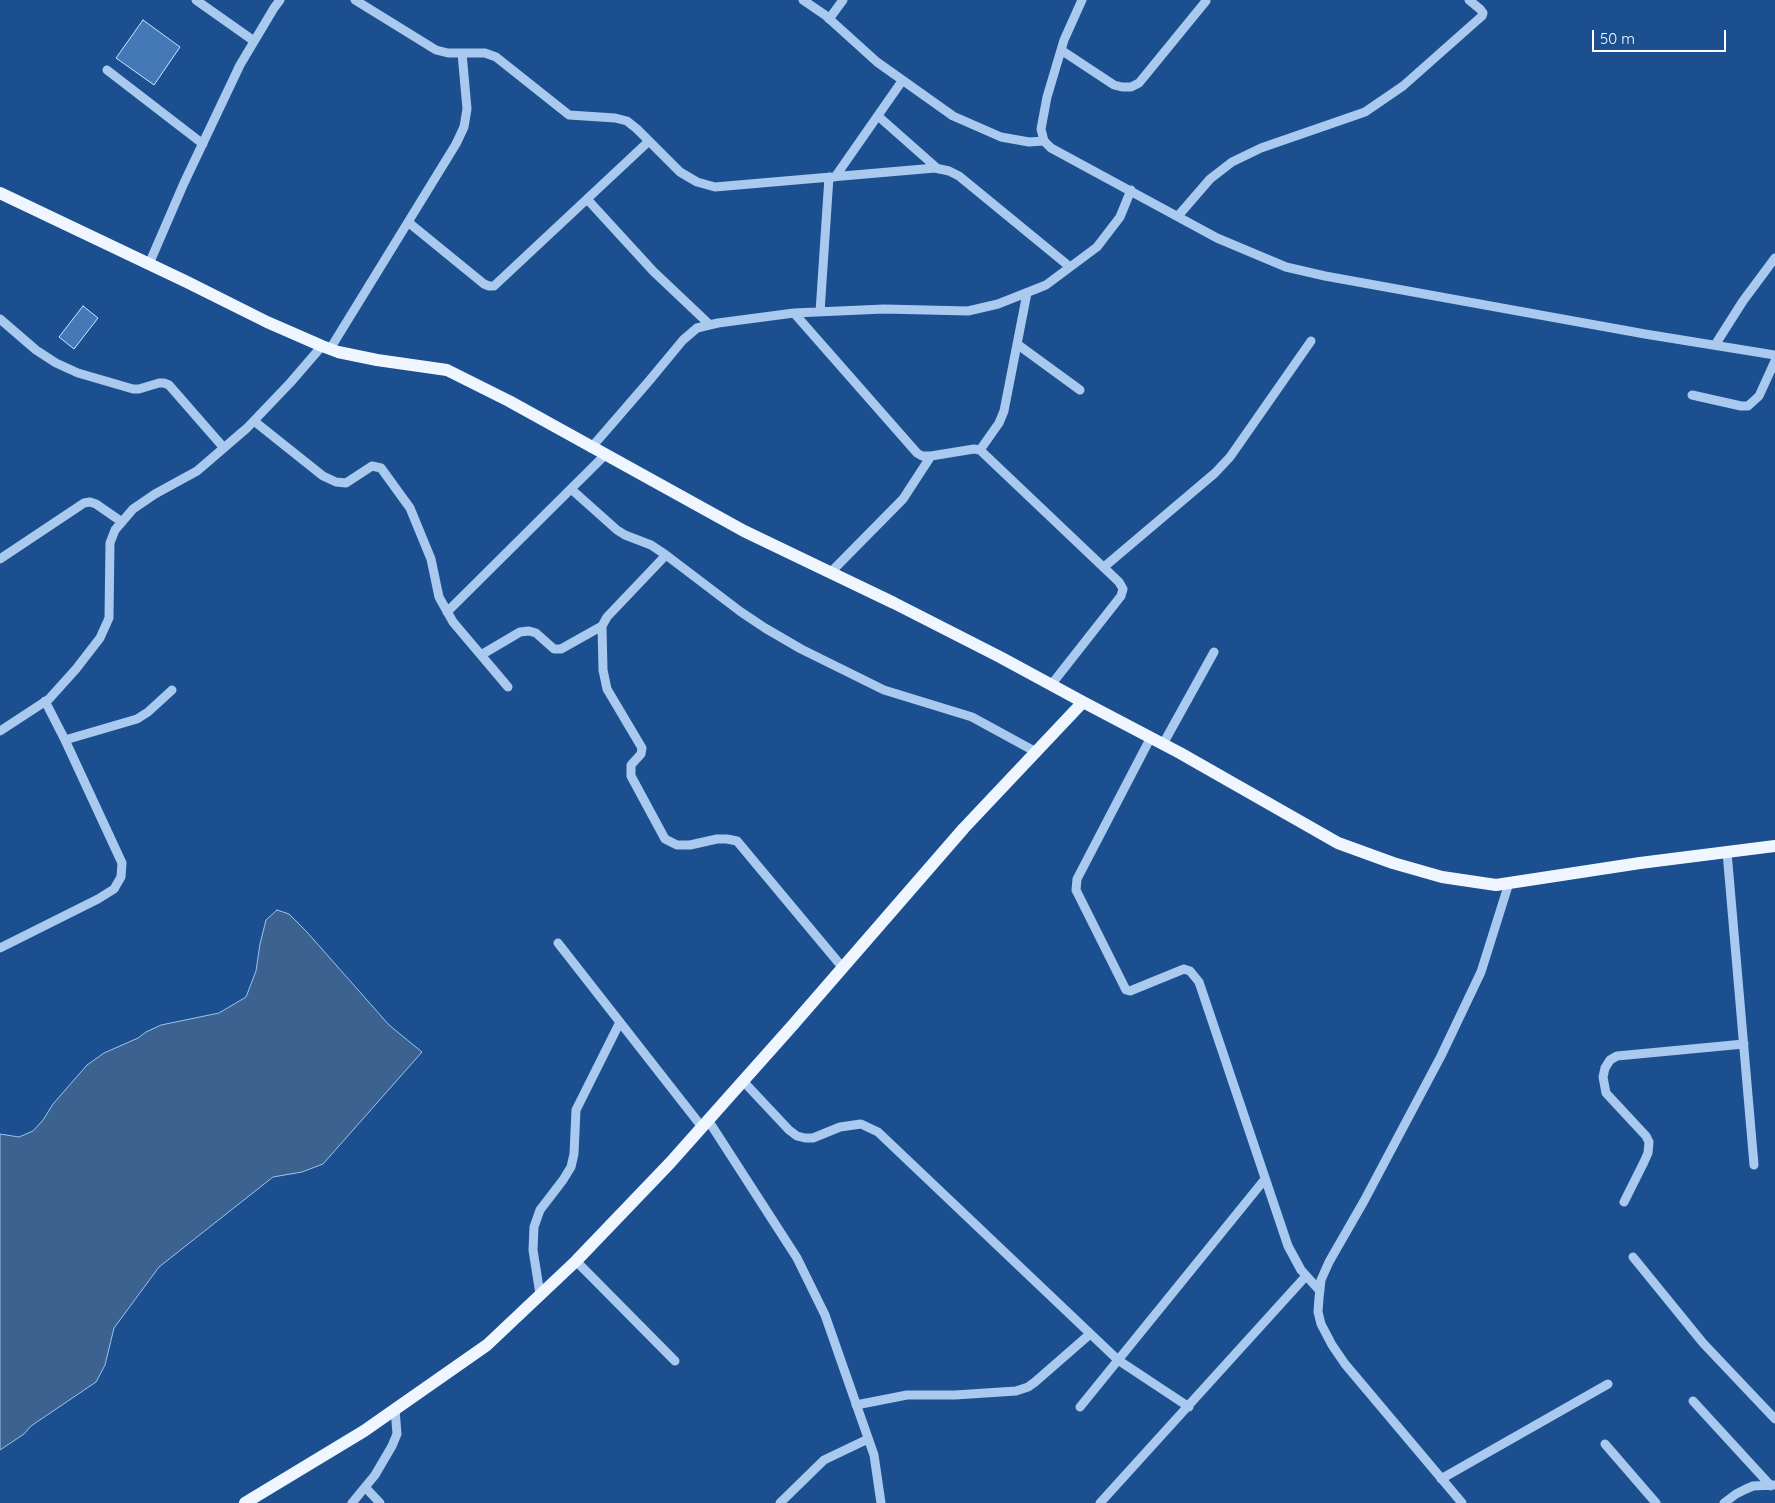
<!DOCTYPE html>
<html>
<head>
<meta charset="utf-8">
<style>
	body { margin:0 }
	#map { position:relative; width:1775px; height:1503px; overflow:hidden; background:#1b4f8f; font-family:Quicksand,sans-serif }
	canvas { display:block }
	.scale { position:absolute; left:1592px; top:30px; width:134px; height:22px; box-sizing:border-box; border:2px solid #fff; border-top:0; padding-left:6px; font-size:15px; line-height:18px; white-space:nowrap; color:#fff; -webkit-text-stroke:4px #1b4f8f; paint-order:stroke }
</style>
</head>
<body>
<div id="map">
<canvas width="1775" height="1503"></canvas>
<div class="scale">50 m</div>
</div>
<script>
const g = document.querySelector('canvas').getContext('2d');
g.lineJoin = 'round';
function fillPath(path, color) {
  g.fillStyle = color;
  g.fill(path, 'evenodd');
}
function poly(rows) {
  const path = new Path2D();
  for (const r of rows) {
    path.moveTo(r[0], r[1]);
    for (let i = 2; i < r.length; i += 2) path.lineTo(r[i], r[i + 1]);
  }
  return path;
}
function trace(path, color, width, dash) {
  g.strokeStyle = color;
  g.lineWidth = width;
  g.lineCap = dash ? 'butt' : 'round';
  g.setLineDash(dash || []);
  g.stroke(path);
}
const water = poly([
	[277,910,289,914,306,931,389,1025,422,1052,323,1164,302,1172,273,1177,159,1267,114,1328,105,1365,96,1382,31,1426,24,1434,0,1450,0,1134,19,1137,33,1131,43,1120,53,1104,87,1065,104,1053,138,1038,146,1032,161,1025,219,1013,246,997,256,971,260,944,266,920,277,910]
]);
fillPath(water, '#3c6290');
trace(water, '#9cc4f0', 1);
const building = poly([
	[143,20,180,47,154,85,116,58,143,20],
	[83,306,98,318,74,349,59,337,83,306]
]);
fillPath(building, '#4478b7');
trace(building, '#cfe3fa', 1);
trace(poly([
	[196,0,254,41],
	[355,0,436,50,448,53,485,53,496,57,569,115,615,118,627,121,637,129,680,172,697,182,715,187,935,168,949,171,959,176,1070,267],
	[803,0,825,15,877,62,953,116,1001,137,1029,142,1044,141],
	[1082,0,1064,40,1047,97,1041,129,1044,141,1051,148,1217,238,1286,267,1325,276,1645,334,1775,355],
	[829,19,843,0],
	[1061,50,1114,85,1122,87,1131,87,1139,83,1206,1],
	[107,70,203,144],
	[878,116,938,169],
	[835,177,902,81],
	[587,199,653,271,710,325],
	[1178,216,1210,179,1232,162,1261,148,1365,112,1403,86,1482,16,1483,13,1480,9,1469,0],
	[408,222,484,284,489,286,494,286,649,141],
	[149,264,184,183,240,65,274,8,280,0],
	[820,312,829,177],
	[794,313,917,453,922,456,931,456,974,449,980,450,1119,582,1123,589,1121,596,1051,685],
	[0,319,36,350,56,363,78,373,133,389,139,389,159,383,164,383,169,385,224,448],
	[1017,344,1080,390],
	[1715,345,1743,301,1775,258],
	[330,349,456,144,464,127,467,109,462,53],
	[1692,395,1741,406,1748,406,1759,396,1775,361],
	[254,421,323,476,336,482,346,483,372,466,381,468,410,508,431,559,439,597,453,622,508,687],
	[591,448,649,381,683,340,697,328,718,323,794,313,884,309,968,311,998,304,1046,285,1097,247,1120,217,1131,190],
	[980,450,999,423,1004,411,1027,293],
	[571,489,617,530,625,535,651,545,666,555,741,612,765,628,801,649,884,690,972,717,1036,752],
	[666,555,607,617,602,626,603,670,607,689,642,748,641,754,631,765,631,776,665,839,677,845,690,845,717,839,727,839,737,841,843,968],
	[0,559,84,503,90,502,96,504,122,522],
	[1104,567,1215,473,1230,457,1311,341],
	[830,573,903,499,931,456],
	[447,612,605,455],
	[481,655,520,632,529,631,536,633,554,649,561,649,602,626],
	[0,731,49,699,76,669,100,638,109,618,110,543,115,530,133,509,155,494,197,471,247,428,290,383,322,346],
	[1151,737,1077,879,1076,890,1126,990,1130,991,1184,969,1190,971,1199,982,1288,1246,1301,1270,1320,1291],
	[65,740,137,719,148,712,172,690],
	[1163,744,1214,652],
	[1727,852,1754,1165],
	[558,943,702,1127],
	[0,948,98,899,114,889,121,877,122,863,65,740,45,701],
	[743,1081,789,1130,797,1136,805,1138,813,1138,840,1127,861,1124,878,1132,1118,1360,1189,1407],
	[708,1120,797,1258,825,1315,874,1455,881,1503],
	[1624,1202,1644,1162,1648,1153,1649,1142,1646,1136,1606,1093,1603,1077,1605,1068,1610,1060,1617,1056,1744,1044],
	[1633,1257,1703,1343,1775,1419],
	[576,1261,675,1361],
	[540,1294,533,1250,534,1227,540,1210,563,1180,571,1167,574,1154,576,1110,620,1022],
	[1693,1401,1771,1486],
	[856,1405,907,1395,955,1395,1016,1391,1028,1387,1035,1382,1090,1334],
	[1080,1407,1265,1179],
	[1605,1444,1656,1503],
	[1441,1479,1608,1384],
	[365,1487,380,1503],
	[352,1503,375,1475,392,1446,397,1434,395,1409],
	[780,1503,824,1460,868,1439],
	[1100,1503,1306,1276],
	[1462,1503,1345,1364,1332,1345,1321,1324,1318,1312,1319,1298,1321,1280,1329,1262,1364,1201,1441,1056,1481,972,1509,883],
	[1724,1503,1736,1494,1746,1489,1753,1486,1774,1485]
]), '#a9c9ee', 9);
trace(poly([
	[0,193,187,282,267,322,322,346,338,352,377,360,447,370,509,401,744,531,894,603,1000,657,1083,702],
	[245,1503,364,1431,487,1345,576,1261,670,1163,792,1026,964,828,1083,702,1180,753,1338,843,1393,863,1442,877,1496,885,1640,863,1775,846]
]), '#f0f6ff', 12);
</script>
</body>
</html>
